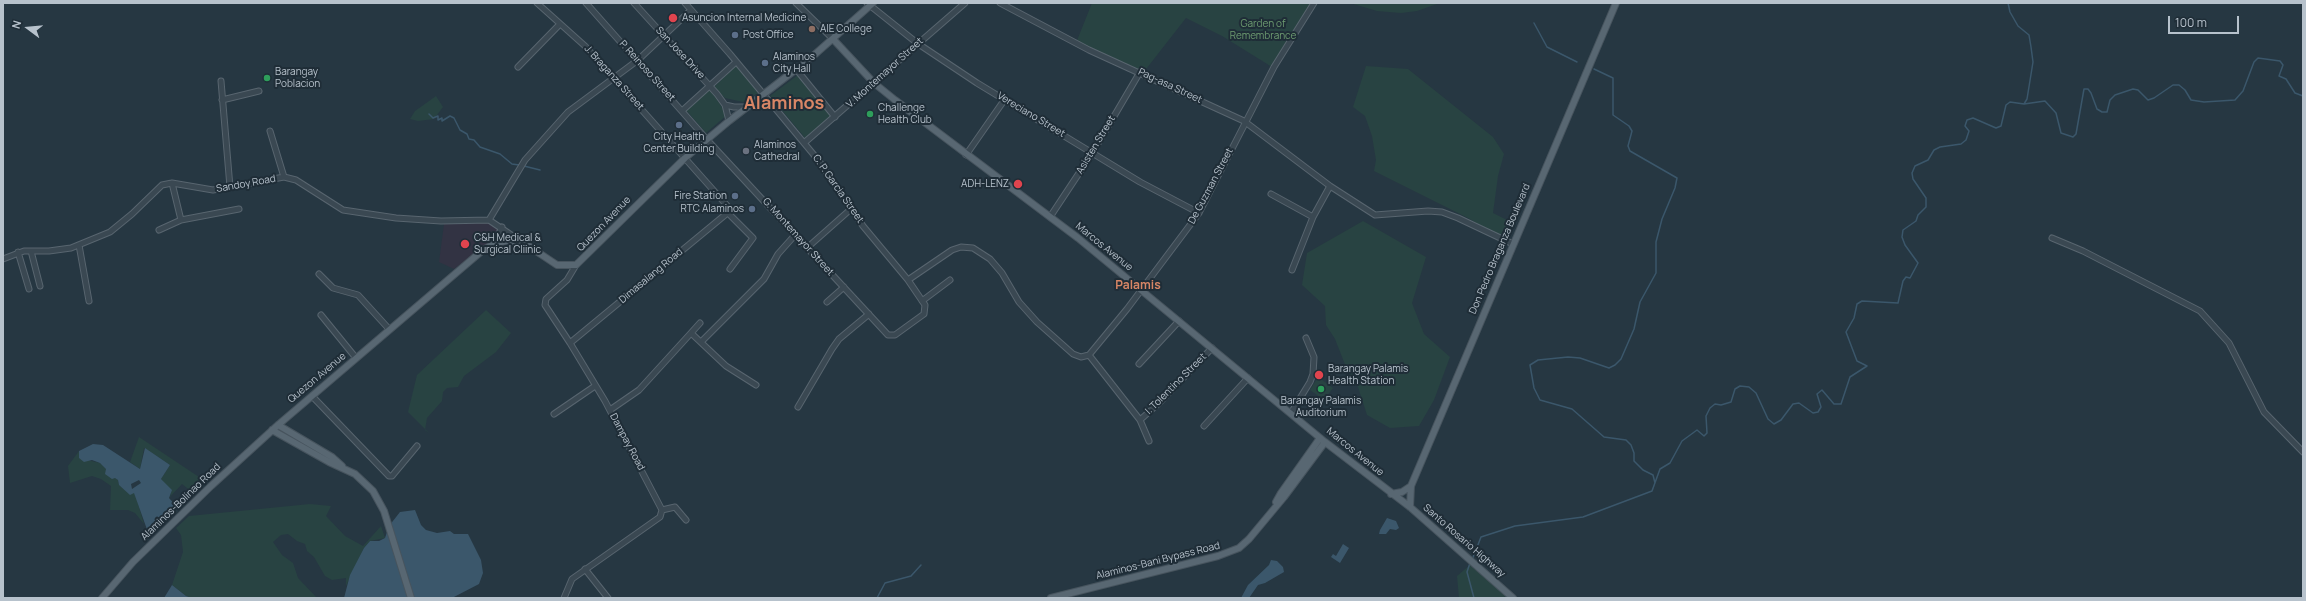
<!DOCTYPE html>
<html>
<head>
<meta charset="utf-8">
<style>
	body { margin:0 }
	#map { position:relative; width:2306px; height:601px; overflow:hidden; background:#263742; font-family:Manrope,sans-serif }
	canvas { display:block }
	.frame { position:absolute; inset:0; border:4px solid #b7c2cc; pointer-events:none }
	.north { position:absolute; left:8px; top:8px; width:40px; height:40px; -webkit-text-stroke:3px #1f2d37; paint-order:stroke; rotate:286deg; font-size:11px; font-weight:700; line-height:16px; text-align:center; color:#b7c2cc }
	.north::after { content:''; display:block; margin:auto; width:14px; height:18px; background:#b7c2cc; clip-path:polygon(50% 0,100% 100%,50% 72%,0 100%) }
	.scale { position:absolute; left:2168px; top:16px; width:71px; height:18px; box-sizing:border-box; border:2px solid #b7c2cc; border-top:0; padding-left:5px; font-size:12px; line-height:14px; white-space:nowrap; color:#b7c2cc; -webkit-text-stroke:3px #1f2d37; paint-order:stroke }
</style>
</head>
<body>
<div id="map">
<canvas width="2306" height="601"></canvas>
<div class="frame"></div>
<div class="north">N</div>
<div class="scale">100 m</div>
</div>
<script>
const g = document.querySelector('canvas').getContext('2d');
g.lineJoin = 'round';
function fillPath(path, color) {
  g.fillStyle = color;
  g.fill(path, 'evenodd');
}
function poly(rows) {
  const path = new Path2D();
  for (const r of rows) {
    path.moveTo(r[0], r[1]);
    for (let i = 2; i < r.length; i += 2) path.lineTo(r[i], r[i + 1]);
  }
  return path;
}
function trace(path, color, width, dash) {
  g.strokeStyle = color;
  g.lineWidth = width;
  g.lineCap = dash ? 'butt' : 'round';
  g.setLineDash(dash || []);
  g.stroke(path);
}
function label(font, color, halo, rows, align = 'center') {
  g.font = font + ' Manrope,sans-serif';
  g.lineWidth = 4;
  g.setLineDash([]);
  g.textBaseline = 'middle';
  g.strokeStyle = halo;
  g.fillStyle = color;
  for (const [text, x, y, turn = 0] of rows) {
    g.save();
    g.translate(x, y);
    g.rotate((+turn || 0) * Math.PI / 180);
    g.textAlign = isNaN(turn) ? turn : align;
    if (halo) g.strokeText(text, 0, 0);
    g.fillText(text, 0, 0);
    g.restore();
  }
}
fillPath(poly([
	[474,222,490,223,499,229,493,241,454,269,439,262,444,224]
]), '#323343');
fillPath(poly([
	[1092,3,1311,3,1272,67,1222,36,1186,18,1143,73,1076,43],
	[1350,3,1440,3,1417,11,1401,13,1377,11],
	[737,65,759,93,743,102,725,98,714,87],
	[1366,66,1408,69,1493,137,1504,154,1498,176,1493,213,1511,222,1505,240,1468,218,1374,171,1376,160,1372,136,1365,116,1353,107],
	[802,72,836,114,806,139,770,96],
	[710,89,727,115,706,133,686,110],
	[436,96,443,107,434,119,418,121,410,119,415,111],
	[1363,221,1426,257,1412,303,1424,334,1450,357,1434,400,1419,426,1390,428,1367,415,1358,387,1346,367,1335,339,1326,325,1325,306,1302,285,1307,253],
	[486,310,511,333,496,352,464,376,458,387,447,388,443,392,442,401,427,418,425,430,429,433,408,412,417,375],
	[1318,377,1333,388,1324,400,1310,390],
	[139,437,205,481,192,492,182,484,169,498,171,494,161,479,170,465,144,448,140,469,130,462],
	[79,451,79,458,100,463,118,480,119,485,135,493,144,524,135,513,128,510,110,510,111,486,101,479,92,476,70,483,68,466],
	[310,504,331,506,326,516,345,536,363,546,381,526,385,538,370,541,364,548,346,586,346,578,332,580,325,576,314,557,307,551,305,544,297,541,288,534,281,535,273,542,282,555,293,563,298,578,317,598,192,598,186,596,172,585,183,552,181,535,176,528,189,516],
	[1470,565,1506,596,1503,598,1459,598,1457,576]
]), '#284342');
fillPath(poly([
	[93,444,103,445,140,469,145,448,170,465,161,479,172,490,169,498,177,507,149,535,134,493,130,495,119,485,118,480,115,478,112,479,105,474,106,469,100,463,92,460,84,462,79,458,79,451],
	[139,480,141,483,132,489,131,484],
	[415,510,421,525,426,530,437,533,450,531,454,534,468,534,481,560,483,573,479,584,452,598,344,598,350,575,364,548,370,541,379,541,385,538,389,526,400,512],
	[1387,518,1396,521,1399,528,1396,530,1390,529,1386,534,1379,534,1380,530],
	[1343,544,1349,548,1340,563,1331,557,1333,554,1336,556],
	[1271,560,1277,561,1283,567,1284,572,1265,583,1258,585,1249,598,1241,598,1248,585,1269,565],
	[172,585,186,596,192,598,164,598]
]), '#3b576b');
trace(poly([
	[2008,3,2010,12,2018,26,2029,35,2031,47,2033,62,2027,99,2024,104],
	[1534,23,1547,47,1577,62],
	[1594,69,1613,78,1613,115,1629,126,1632,131,1628,146,1630,151,1677,178,1675,188,1662,219,1656,242,1656,273,1640,302,1634,329,1621,359,1615,365,1609,368,1580,358,1568,357,1538,360,1530,365,1534,388,1540,400,1572,409,1604,437,1626,440,1631,445,1634,453,1634,461,1643,470,1653,475,1655,483],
	[429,114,433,118,438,116,438,120,442,118,442,121,450,116,454,118,460,130,467,134,469,139,474,140,480,147,500,154,512,164,519,165],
	[524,166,540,170],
	[1472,560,1481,537,1515,526,1583,517,1652,491,1660,469,1670,463,1682,441,1697,430,1704,436,1707,433,1706,416,1710,408,1715,404,1721,405,1731,402,1735,389,1740,386,1749,387,1756,393,1768,419,1774,424,1781,420,1793,404,1799,403,1813,413,1818,412,1821,407,1817,394,1822,390,1834,404,1841,404,1850,377,1867,366,1857,361,1846,332,1854,318,1857,304,1862,301,1898,303,1903,281,1906,277,1910,278,1918,263,1905,245,1902,237,1903,230,1916,221,1918,215,1926,207,1926,198,1913,179,1912,173,1915,166,1928,160,1934,150,1940,147,1961,144,1966,140,1969,131,1965,126,1967,120,1973,118,1996,128,2001,126,2006,105,2010,102,2024,104,2045,101,2056,113,2061,133,2073,137,2076,134,2084,89,2088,89,2091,93,2097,109,2102,112,2107,112,2110,100,2115,95,2133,89,2138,90,2148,100,2154,98,2173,85,2179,85,2185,90,2191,100,2204,102,2235,100,2243,91,2254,62,2258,58,2280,61,2283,65,2279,76,2286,79,2295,93,2303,96],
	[1470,563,1467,572,1474,598],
	[877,598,885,583,911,576,921,565]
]), '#3b576b', 1.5);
const minor = poly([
	[537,3,585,46,731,210,570,343],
	[586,3,710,143,888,335,895,335,924,314,925,305,908,280,863,226,819,161,730,54,685,3],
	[634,3,717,94,725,105,729,121],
	[796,3,833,39],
	[867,3,917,43,977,83,1140,182,1199,213],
	[1000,3,1089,50,1244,121,1330,186,1375,215,1428,211,1442,212,1458,218,1513,244],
	[518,67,560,24],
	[796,69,835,117],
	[221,81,230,187],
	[222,100,259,91],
	[725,105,734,107,747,107],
	[683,110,736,62],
	[270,131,284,177],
	[804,143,965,3],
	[966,155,1005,99],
	[172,183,181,220],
	[1271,194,1313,217],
	[728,213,753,238,730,269],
	[1050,217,1093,152,1140,72],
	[489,220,525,160,568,112,638,60,691,10],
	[159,230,181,220,239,209],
	[2052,238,2083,251,2200,311,2229,343,2264,412,2303,452],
	[494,244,502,227],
	[79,245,89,301],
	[808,247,852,208],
	[31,251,40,286],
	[18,252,29,289],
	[3,259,24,251,49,251,71,248,110,232,132,214,162,185,172,183,213,190,284,177,296,180,343,210,396,218,441,221,489,220,523,243],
	[1292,270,1313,217,1330,186],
	[319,274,333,288,358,295,389,329],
	[908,280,952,250,961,247,973,248,990,259,1002,273,1019,302,1037,322,1073,354,1081,357,1089,355],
	[922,301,950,280],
	[827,302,844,287],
	[321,315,356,358],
	[691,333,700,323],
	[701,342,764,279,778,254,795,235],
	[1089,355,1127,309,1199,213,1274,67,1314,3],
	[1089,355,1140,420,1149,441],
	[1139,364,1179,321],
	[312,396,389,476,392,476,417,446],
	[798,407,832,349,839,339,869,314],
	[610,410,639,390,691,333,726,366,756,385],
	[1291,413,1310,382,1313,374,1314,357,1306,338],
	[554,414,595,386],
	[1140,420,1158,404,1212,348],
	[1204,426,1248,378],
	[662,510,675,507,686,520],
	[585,569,608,598],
	[564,598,572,579,660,517,662,510,605,401,570,343,545,305,546,299,567,280,576,265]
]);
const major = poly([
	[833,39,874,83,895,100,1078,238,1325,442,1410,507,1513,598],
	[278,425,332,457,342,466],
	[272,430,329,462,355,474,373,491,384,511,411,598],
	[1391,494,1402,492,1411,486],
	[1276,502,1281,493,1320,438],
	[1410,507,1411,486,1616,3],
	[102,598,133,562,211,486,278,425,483,250,494,244,509,240,524,243,557,265,576,265,685,158,729,121,813,56,873,3],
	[1051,598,1218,556,1239,548,1249,539,1284,497,1325,442]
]);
trace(minor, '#58656f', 7);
trace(major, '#47545e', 8);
trace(minor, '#3a4852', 5);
trace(major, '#586772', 6);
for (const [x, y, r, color] of [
	[673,18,5,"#e0444e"],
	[812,29,4,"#8d6e63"],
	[735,35,4,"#5c6f8a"],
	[765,63,4,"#5c6f8a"],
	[267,78,4,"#2e9e5b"],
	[870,114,4,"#2e9e5b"],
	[679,125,4,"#5c6f8a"],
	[746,151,4,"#6b7280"],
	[1018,184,5,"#e0444e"],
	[735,196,4,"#5c6f8a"],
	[752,209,4,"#5c6f8a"],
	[465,244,5,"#e0444e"],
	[1319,375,5,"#e0444e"],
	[1321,389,4,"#2e9e5b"]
]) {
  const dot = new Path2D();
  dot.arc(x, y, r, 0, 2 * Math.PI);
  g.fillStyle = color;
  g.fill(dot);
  trace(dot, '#1f2d37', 1.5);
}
label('10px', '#b7c2cc', '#1f2d37', [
	["Asuncion Internal Medicine",682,18],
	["AIE College",820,29],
	["Post Office",743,35],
	["Alaminos",773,57],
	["City Hall",773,69],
	["Barangay",275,72],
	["Poblacion",275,84],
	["Challenge",878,108],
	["Health Club",878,120],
	["City Health",679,137,"center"],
	["Center Building",679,149,"center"],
	["Alaminos",754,145],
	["Cathedral",754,157],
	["ADH-LENZ",1009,184,"right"],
	["Fire Station",727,196,"right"],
	["RTC Alaminos",744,209,"right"],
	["C&H Medical &",474,238],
	["Surgical Cliinic",474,250],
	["Barangay Palamis",1328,369],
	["Health Station",1328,381],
	["Barangay Palamis",1321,401,"center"],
	["Auditorium",1321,413,"center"]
], 'left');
label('10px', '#6e9d71', '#1f2d37', [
	["Garden of",1263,24],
	["Remembrance",1263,36]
]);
label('10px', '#b7c2cc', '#1f2d37', [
	["San Jose Drive",680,53,47],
	["P. Reinoso Street",647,71,48],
	["V. Montemayor Street",885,73,-42],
	["J. Braganza Street",614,78,48],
	["Pag-asa Street",1170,86,25],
	["Vereciano Street",1031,115,31],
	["Asisten Street",1096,145,-59],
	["Sandoy Road",246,184,-10],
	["De Guzman Street",1211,186,-62],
	["C. P. Garcia Street",838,189,55],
	["Quezon Avenue",604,224,-46],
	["G. Montemayor Street",798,237,48],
	["Marcos Avenue",1104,247,39],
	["Don Pedro Braganza Boulevard",1500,249,-67],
	["Dimasalang Road",651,276,-40],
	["Quezon Avenue",317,378,-40],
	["I. Tolentino Street",1176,384,-45],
	["Dampay Road",627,442,62],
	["Marcos Avenue",1355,452,39],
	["Alaminos-Bolinao Road",181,502,-44],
	["Santo Rosario Highway",1464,541,41],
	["Alaminos-Bani Bypass Road",1158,561,-14]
]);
label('bold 12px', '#d88666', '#1f2d37', [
	["Palamis",1138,286]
]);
label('bold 18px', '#d88666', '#1f2d37', [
	["Alaminos",784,104]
]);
</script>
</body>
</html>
